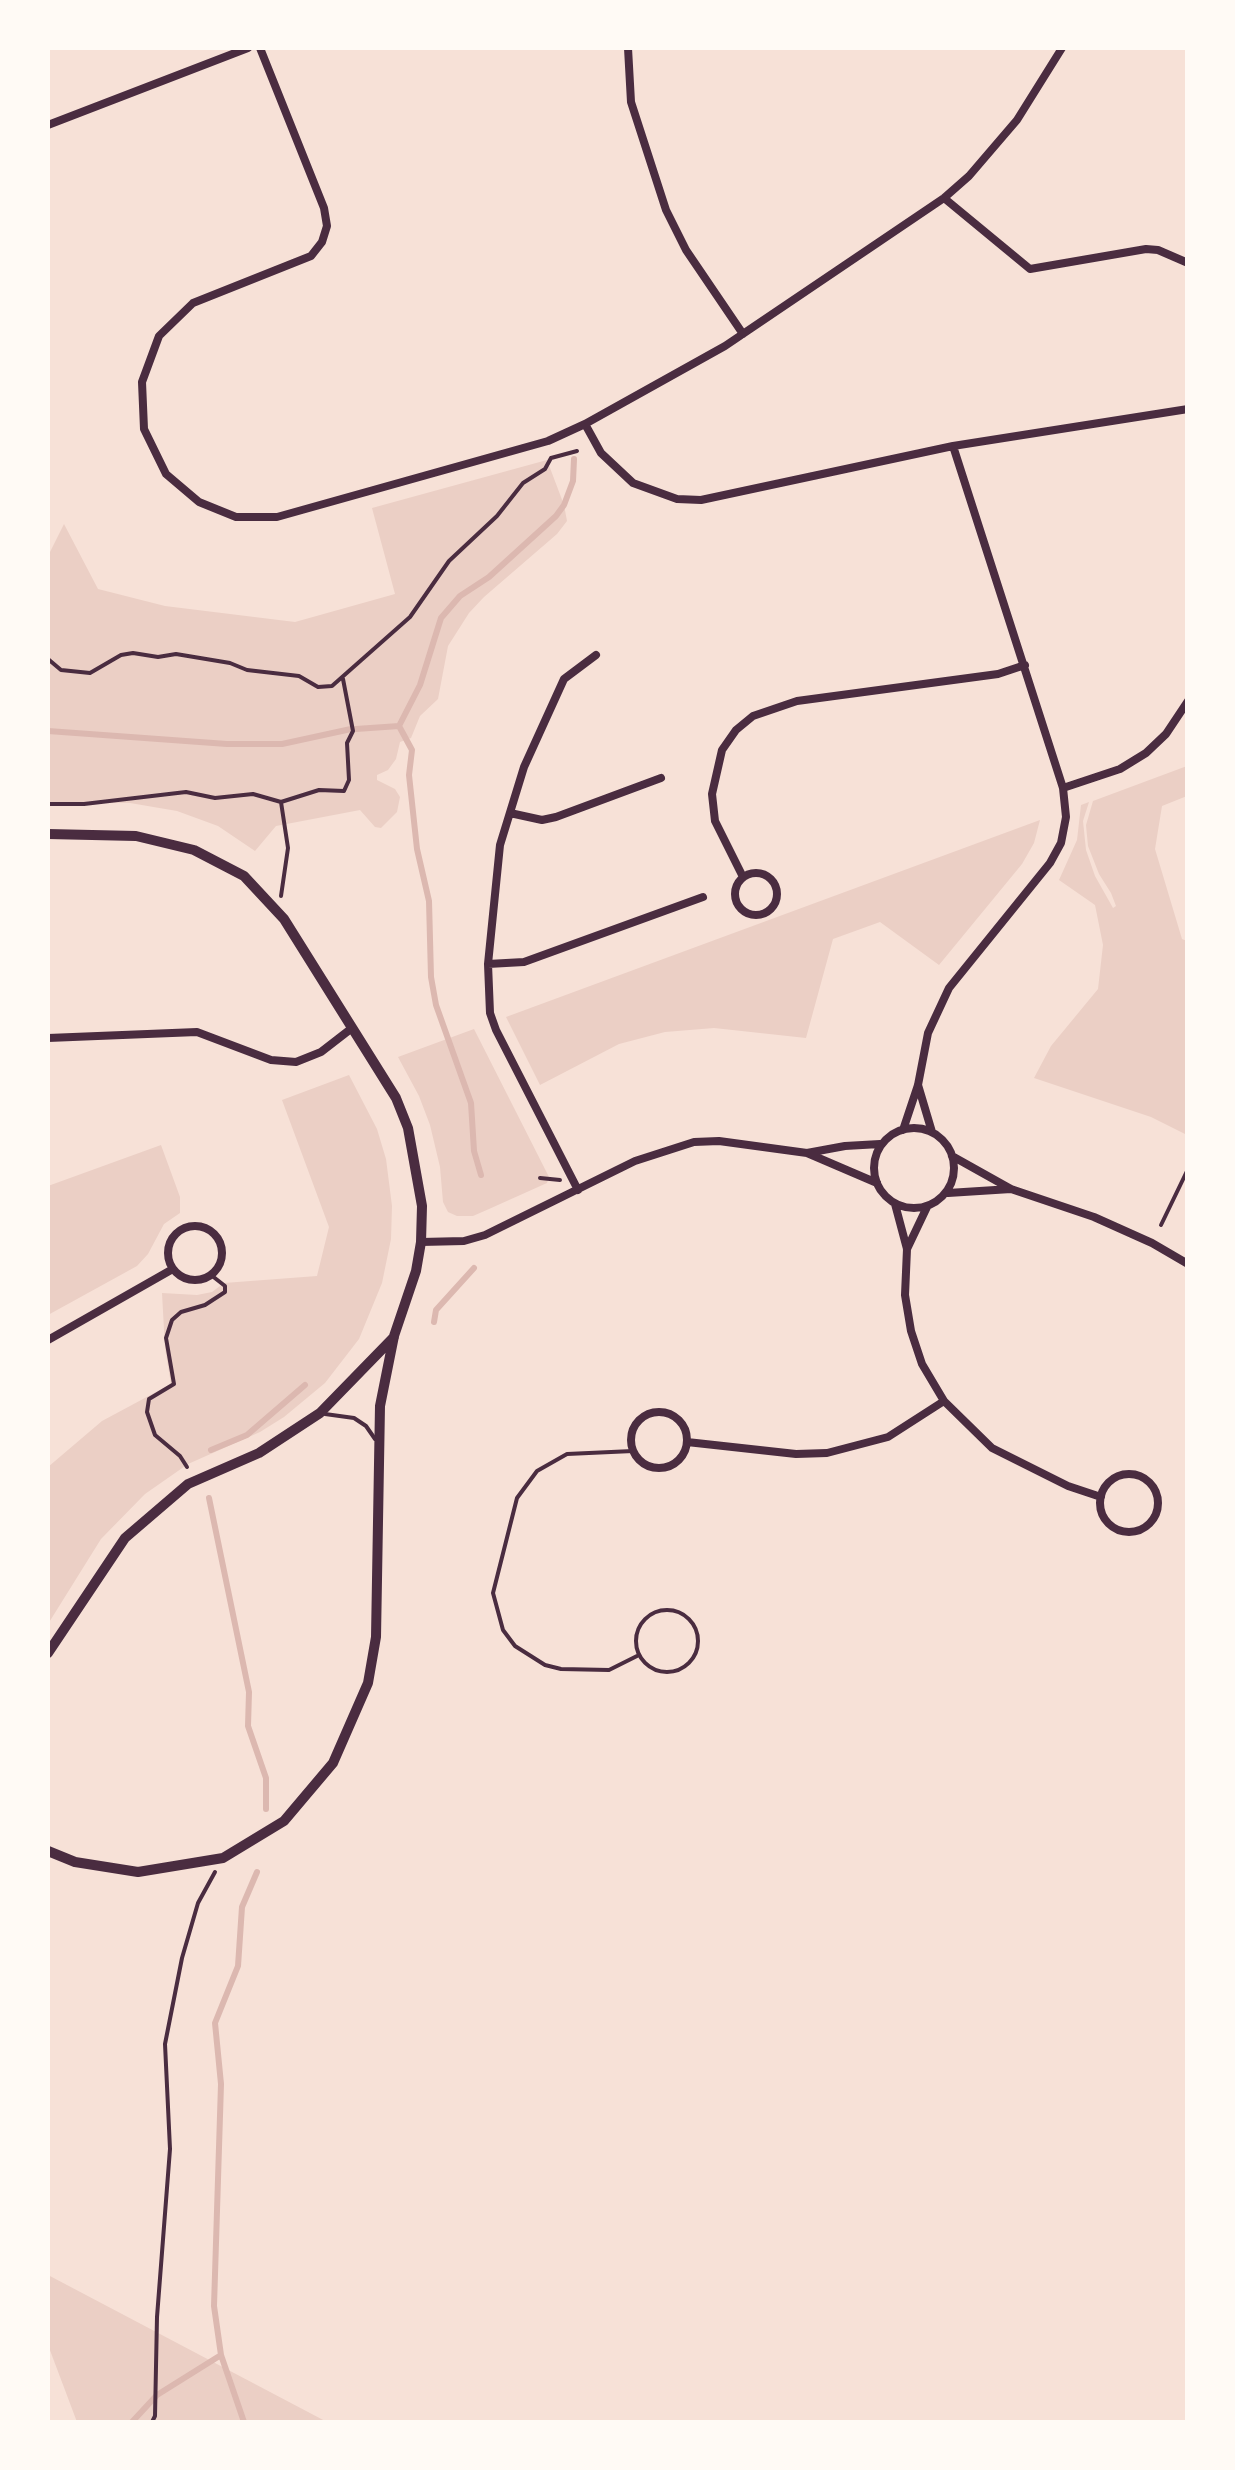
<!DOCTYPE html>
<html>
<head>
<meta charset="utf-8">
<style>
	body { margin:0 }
	#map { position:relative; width:1235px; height:2470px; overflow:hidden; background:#f7e1d7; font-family:"Nunito Sans",sans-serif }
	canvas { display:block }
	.frame { position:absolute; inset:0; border:50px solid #fffaf5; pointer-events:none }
</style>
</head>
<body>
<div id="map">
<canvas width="1235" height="2470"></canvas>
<div class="frame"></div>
</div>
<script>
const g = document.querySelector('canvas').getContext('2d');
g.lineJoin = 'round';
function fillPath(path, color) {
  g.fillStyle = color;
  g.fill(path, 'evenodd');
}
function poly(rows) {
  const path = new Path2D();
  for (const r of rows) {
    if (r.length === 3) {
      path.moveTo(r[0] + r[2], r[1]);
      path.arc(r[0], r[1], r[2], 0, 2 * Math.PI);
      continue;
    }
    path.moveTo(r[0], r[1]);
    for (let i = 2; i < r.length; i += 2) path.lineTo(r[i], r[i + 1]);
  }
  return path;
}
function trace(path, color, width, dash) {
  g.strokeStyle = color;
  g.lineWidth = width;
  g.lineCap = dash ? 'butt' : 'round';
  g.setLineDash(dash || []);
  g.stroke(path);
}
fillPath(poly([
	[547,460,564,505,567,521,557,534,484,597,469,613,448,646,438,699,420,716,411,738,400,742,396,759,388,770,377,775,377,780,395,789,400,797,397,812,381,828,375,827,360,810,276,826,255,851,218,826,177,811,130,803,48,802,48,556,64,524,98,589,165,606,295,622,395,594,372,508],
	[1187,766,1187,796,1162,806,1155,849,1182,939,1187,941,1187,1135,1151,1117,1034,1078,1051,1046,1098,989,1103,945,1095,905,1059,880,1077,840,1081,805,1089,802,1083,821,1086,850,1095,876,1113,908,1116,906,1111,893,1099,874,1088,846,1086,825,1093,801],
	[1040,820,1034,843,1022,864,939,965,880,922,833,939,806,1038,714,1028,665,1032,619,1044,540,1085,506,1017],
	[474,1029,549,1177,547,1183,489,1209,473,1216,457,1216,448,1212,443,1202,440,1167,430,1125,419,1096,398,1057],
	[349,1075,377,1129,386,1159,392,1206,391,1239,382,1283,359,1339,325,1383,284,1417,260,1432,188,1464,145,1494,101,1539,48,1624,48,1467,102,1421,171,1384,165,1348,162,1293,197,1295,212,1292,224,1283,317,1276,329,1227,282,1100],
	[161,1145,180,1197,180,1213,164,1224,148,1254,137,1266,48,1315,48,1186],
	[48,2275,327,2422,77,2422,48,2345]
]), '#ebcfc5');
trace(poly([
	[356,729,399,726],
	[48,731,227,744,282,744,351,729],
	[481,1175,474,1151,471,1103,436,1005,431,977,429,901,417,849,409,775,412,750,399,726,420,685,441,618,460,596,489,577,556,516,564,505,573,481,574,459],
	[434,1322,436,1310,474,1268],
	[211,1450,247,1435,305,1385],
	[209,1498,249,1692,248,1726,266,1778,266,1809],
	[132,2422,157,2395,221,2355],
	[244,2422,221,2355,214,2306,221,2084,215,2023,238,1966,242,1907,257,1872]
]), '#dcb8b0', 6);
trace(poly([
	[48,659,61,670,90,673,121,655,133,653,158,657,176,654,230,663,247,670,299,676,318,687,332,686,410,617,449,561,497,516,523,483,545,469,551,458,577,451],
	[281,802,288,848,281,896],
	[48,804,84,804,186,792,215,798,253,794,281,802,319,790,344,791,349,780,347,743,353,731,343,679],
	[540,1178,560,1180],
	[1161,1225,1188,1169],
	[187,1467,180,1456,155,1435,147,1412,149,1399,174,1384,166,1338,172,1320,181,1312,205,1305,225,1292,225,1286,211,1275],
	[152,2422,155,2416,157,2317,170,2149,165,2044,182,1958,198,1903,215,1872]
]), '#4a2c40', 4);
trace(poly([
	[325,1414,354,1418,366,1426,375,1439],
	[633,1451,567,1454,537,1471,517,1498,493,1593,503,1630,515,1646,545,1665,561,1669,609,1670,639,1655],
	[667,1641,31]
]), '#4a2c40', 4);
trace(poly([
	[260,48,324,208,327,226,322,242,311,256,193,303,159,336,142,382,144,429,166,474,199,502,236,517,277,517,548,441,585,424,725,346,944,198,969,176,1017,120,1062,48],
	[628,48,631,102,666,210,686,250,743,334],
	[48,125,248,48],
	[944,198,1030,269,1146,249,1158,250,1188,263],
	[585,424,601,453,633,483,677,499,701,500,953,446,1188,409],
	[1063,788,1120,769,1146,753,1166,734,1188,701],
	[510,813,542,820,556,817,661,778],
	[756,894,21],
	[743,877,715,821,712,794,722,750,736,730,753,716,797,701,998,674,1025,665],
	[488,964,524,962,703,897],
	[48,1038,197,1032,271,1060,296,1062,321,1052,352,1028],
	[918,1085,932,1132],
	[914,1168,40],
	[903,1130,918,1085,928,1033,949,988,1050,863,1061,843,1066,817,1063,788,953,446],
	[807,1153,845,1146,880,1144],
	[952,1156,1011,1189,1094,1217,1152,1243,1188,1264],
	[578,1190,496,1030,490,1013,488,964,500,845,524,767,564,679,596,655],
	[948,1193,1011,1189],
	[895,1204,907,1249,905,1295,911,1331,922,1364,944,1401,992,1448,1068,1486,1101,1497],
	[195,1253,27],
	[421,1242,464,1241,485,1235,635,1161,694,1142,719,1141,807,1153,877,1183],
	[907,1249,927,1207],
	[48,1340,171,1270],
	[659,1440,28],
	[687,1442,796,1454,827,1453,888,1437,944,1401],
	[1129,1503,29]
]), '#4a2c40', 8);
trace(poly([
	[48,834,136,836,194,850,244,876,284,919,396,1098,408,1128,422,1206,421,1242,416,1271,394,1336,380,1406,376,1637,368,1683,333,1763,284,1821,223,1858,138,1872,75,1862,48,1851],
	[48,1653,125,1538,188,1484,259,1453,320,1413,394,1337]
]), '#4a2c40', 10);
</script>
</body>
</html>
